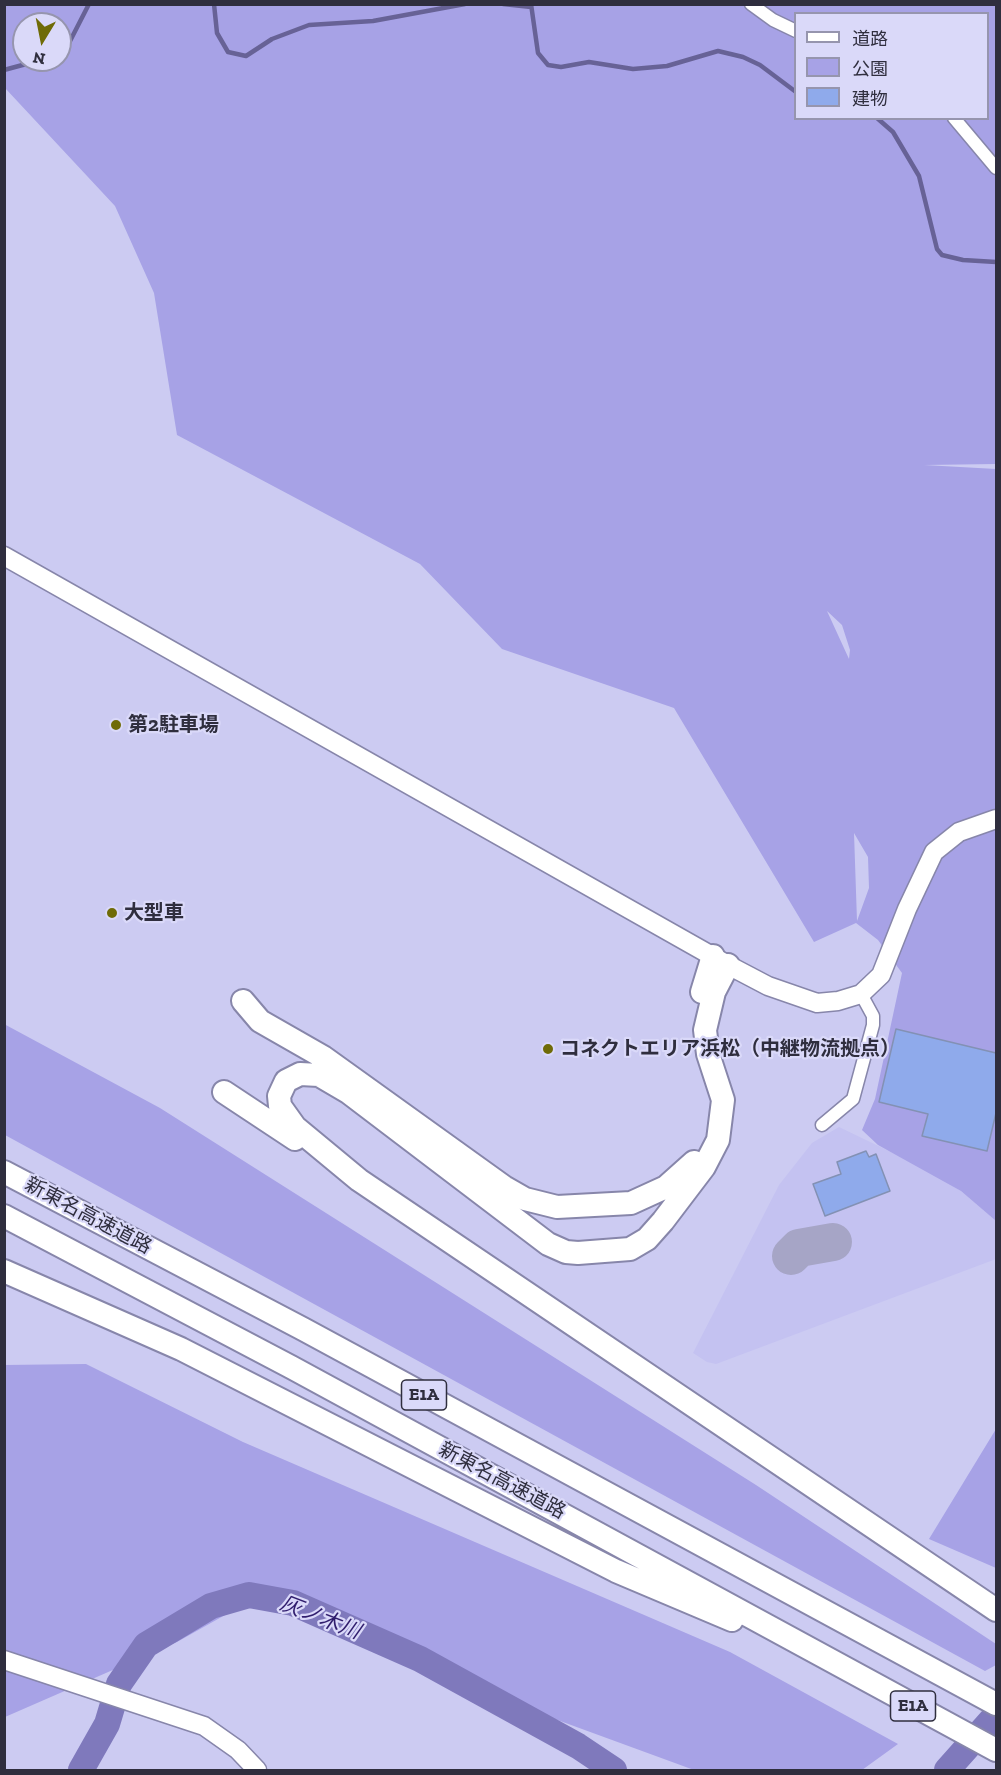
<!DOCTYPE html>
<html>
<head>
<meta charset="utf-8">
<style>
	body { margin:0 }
	#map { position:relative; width:1001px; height:1775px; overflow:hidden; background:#cccbf2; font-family:"Zilla Slab","Noto Sans JP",serif }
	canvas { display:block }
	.frame { position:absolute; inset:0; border:6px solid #2f2e3e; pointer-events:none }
	.legend { position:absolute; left:794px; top:12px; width:195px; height:108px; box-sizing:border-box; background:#dad9f9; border:2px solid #9695ae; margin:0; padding:8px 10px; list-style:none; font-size:18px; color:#2f2e3e }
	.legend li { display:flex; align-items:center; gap:12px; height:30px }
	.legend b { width:30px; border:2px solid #9695ae }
	.north { position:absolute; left:12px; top:12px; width:60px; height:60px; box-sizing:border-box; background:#dad9f9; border:2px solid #9695ae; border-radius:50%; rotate:190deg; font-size:16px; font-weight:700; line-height:24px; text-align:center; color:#2f2e3e }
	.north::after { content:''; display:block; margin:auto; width:21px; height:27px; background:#6f6b07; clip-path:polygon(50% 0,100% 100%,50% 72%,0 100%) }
</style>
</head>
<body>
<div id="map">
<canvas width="1001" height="1775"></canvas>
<div class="frame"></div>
<ul class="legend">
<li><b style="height:8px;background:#fff"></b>道路</li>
<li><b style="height:16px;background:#a7a2e6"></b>公園</li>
<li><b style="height:16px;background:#8faaeb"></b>建物</li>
</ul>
<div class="north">N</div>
</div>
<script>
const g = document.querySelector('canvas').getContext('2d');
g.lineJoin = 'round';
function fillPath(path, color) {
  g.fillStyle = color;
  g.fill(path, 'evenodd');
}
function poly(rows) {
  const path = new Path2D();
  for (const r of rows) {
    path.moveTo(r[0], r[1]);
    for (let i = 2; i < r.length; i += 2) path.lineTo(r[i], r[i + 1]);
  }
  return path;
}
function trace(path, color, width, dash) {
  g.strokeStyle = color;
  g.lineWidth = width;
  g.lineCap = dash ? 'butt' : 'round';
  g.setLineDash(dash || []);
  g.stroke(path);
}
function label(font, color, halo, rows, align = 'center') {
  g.font = font + ' "Zilla Slab","Noto Sans JP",serif';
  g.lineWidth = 4.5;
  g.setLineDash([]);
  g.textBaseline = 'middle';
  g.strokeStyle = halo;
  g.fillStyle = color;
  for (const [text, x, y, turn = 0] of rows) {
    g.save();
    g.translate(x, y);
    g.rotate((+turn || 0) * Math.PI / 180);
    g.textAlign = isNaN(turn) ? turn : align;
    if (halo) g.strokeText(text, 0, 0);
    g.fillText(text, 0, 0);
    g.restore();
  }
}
fillPath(poly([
	[839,1127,922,1167,961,1191,996,1221,996,1259,716,1364,707,1362,693,1353,779,1185,812,1143]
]), '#c4c2f1');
fillPath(poly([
	[5,5,996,5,996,464,924,465,996,469,996,1221,961,1191,878,1145,862,1130,875,1099,902,973,878,940,856,923,814,942,674,708,502,649,420,564,177,435,154,293,115,206,5,88],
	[796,14,988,14,988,118,796,118],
	[24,24,60,24,60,60,24,60],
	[827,611,842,625,850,650,849,659],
	[854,833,868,857,869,888,857,921],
	[4,1024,160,1108,756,1485,996,1644,996,1665,985,1671,5,1135],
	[86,1364,243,1442,730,1652,898,1744,862,1770,694,1770,440,1677,286,1610,250,1601,177,1642,5,1717,4,1365],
	[996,1429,996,1568,929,1539]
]), '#a7a2e6');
trace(poly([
	[214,4,217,33,228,52,246,56,272,39,309,25,373,21,465,4],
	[503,4,531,7],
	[531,4,538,53,548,65,561,67,589,62,633,69,667,66,718,51,743,57,760,65,796,92],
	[60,50,69,43,89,4],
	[4,70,41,60],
	[877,118,893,132,919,176,937,249,942,255,963,260,996,262]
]), '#676296', 4.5);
trace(poly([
	[81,1770,107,1724,119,1684,146,1645,211,1606,249,1595,293,1603,420,1659,578,1746,614,1770],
	[947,1770,996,1715]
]), '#7f79bc', 26);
trace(poly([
	[791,1256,799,1248,833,1242]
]), '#a6a5c6', 38);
const building = poly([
	[896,1029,996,1053,996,1113,987,1151,922,1136,928,1114,879,1102,896,1029],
	[866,1151,869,1157,876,1154,890,1191,825,1216,813,1184,841,1174,837,1162,866,1151]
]);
fillPath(building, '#8faaeb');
trace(building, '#8391b4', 1.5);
const street = poly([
	[751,4,773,20,796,31],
	[954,118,996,168],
	[822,1125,853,1099,873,1025,873,1016,861,994]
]);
const secondary = poly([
	[4,556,728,965,768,986,817,1003,838,1001,861,994,881,975,907,909,934,852,959,832,996,819],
	[4,1660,204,1726,238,1750,257,1770]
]);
const highway = poly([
	[728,965,714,992,705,1030,708,1054,723,1100,718,1140,704,1167,663,1221,647,1239,630,1249,578,1253,566,1252,548,1244,348,1092,319,1075,300,1074,286,1081,279,1096,280,1106,295,1127,359,1180,996,1610],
	[702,992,713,956],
	[243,1001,260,1021,323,1057,504,1187,525,1199,557,1207,631,1203,666,1187,694,1162],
	[224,1092,295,1139],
	[4,1172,303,1329,996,1704],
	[4,1216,291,1367,996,1750],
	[4,1271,181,1349,616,1571,732,1620]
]);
trace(street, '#8786aa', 15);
trace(secondary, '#8786aa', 21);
trace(highway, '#8786aa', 26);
trace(street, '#fff', 12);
trace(secondary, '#fff', 18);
trace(highway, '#fff', 22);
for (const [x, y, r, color] of [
	[116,725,6,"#6f6b07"],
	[112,913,6,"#6f6b07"],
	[548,1049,6,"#6f6b07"]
]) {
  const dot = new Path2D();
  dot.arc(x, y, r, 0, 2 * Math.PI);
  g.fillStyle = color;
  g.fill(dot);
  trace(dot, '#dad9f9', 2);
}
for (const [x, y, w] of [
	[424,1395,45],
	[913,1706,45]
]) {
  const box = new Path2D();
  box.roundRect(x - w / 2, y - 15, w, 30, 4.5);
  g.fillStyle = '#dad9f9';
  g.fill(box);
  trace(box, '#2f2e3e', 1.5);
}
label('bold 18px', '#2f2e3e', null, [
	["E1A",424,1395],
	["E1A",913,1706]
]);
label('bold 20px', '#2f2e3e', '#dad9f9', [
	["第2駐車場",128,725],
	["大型車",124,913],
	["コネクトエリア浜松（中継物流拠点）",560,1049]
], 'left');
label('20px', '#2f2e3e', '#dad9f9', [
	["新東名高速道路",88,1216,28],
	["新東名高速道路",502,1481,28]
]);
label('italic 21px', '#301d6d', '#dad9f9', [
	["灰ノ木川",320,1618,21]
]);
</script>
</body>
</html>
